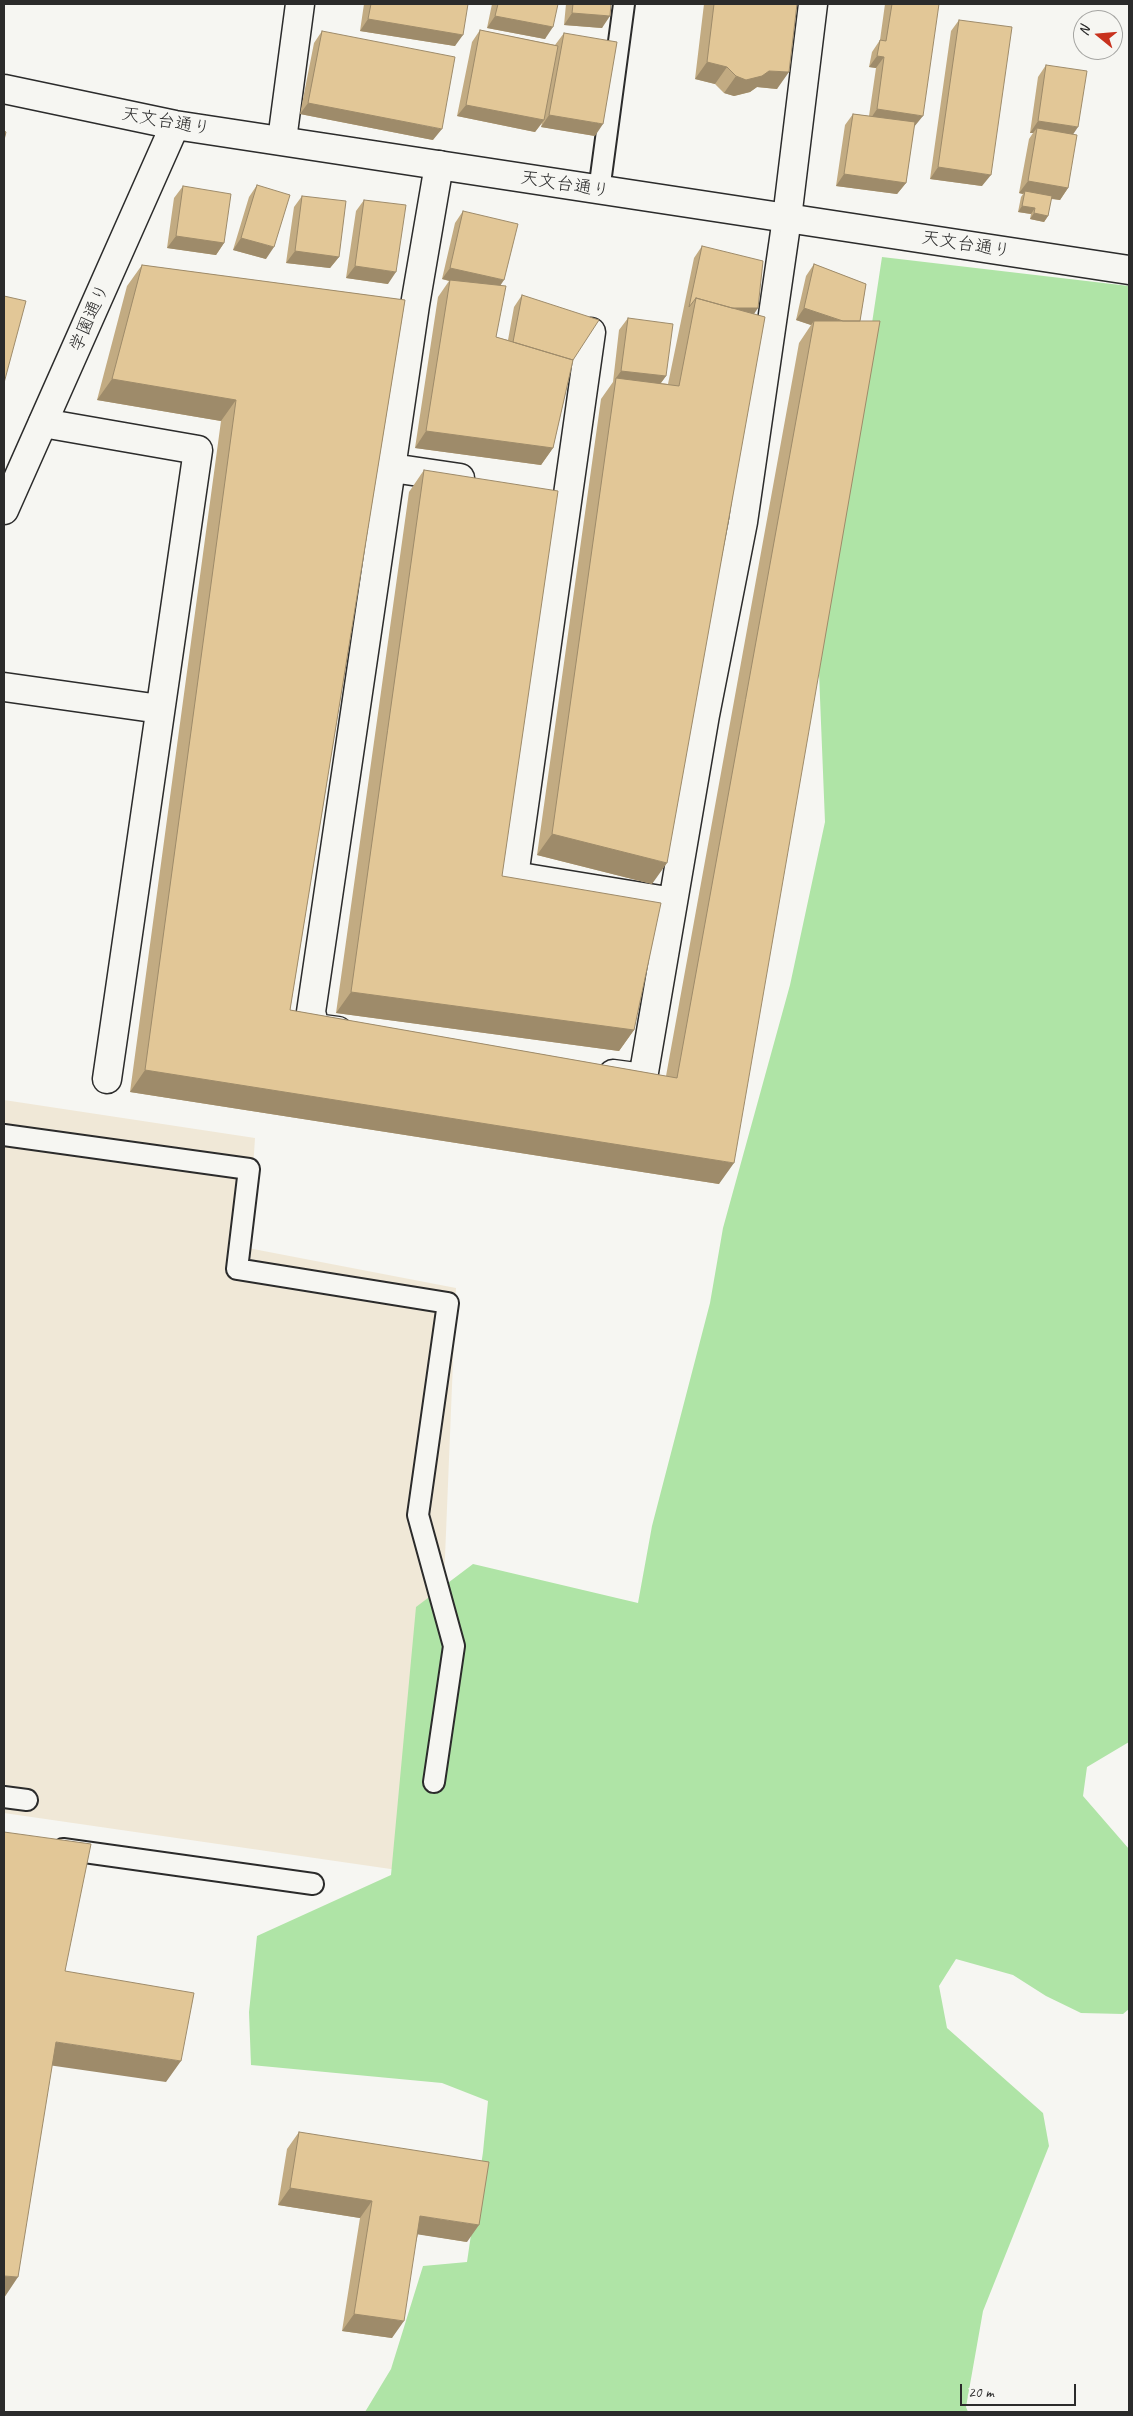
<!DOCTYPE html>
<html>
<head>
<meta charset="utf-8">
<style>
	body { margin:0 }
	#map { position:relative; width:1133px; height:2416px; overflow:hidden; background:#f6f6f2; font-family:Caveat,sans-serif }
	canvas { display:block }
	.frame { position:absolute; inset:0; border:5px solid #2b2b2b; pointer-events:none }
	.north { position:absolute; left:1073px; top:10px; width:50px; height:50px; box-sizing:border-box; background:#f6f6f2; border:1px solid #a5a5a2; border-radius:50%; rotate:287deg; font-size:14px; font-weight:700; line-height:20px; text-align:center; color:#2b2b2b }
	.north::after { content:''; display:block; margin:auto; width:18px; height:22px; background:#c8321e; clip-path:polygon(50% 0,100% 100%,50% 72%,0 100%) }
	.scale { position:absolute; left:960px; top:2384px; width:116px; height:22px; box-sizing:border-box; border:2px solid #2b2b2b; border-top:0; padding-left:6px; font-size:15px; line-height:18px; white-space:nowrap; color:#2b2b2b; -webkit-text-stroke:4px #f6f6f2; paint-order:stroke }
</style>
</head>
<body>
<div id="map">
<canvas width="1133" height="2416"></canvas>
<div class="frame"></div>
<div class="north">N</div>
<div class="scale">20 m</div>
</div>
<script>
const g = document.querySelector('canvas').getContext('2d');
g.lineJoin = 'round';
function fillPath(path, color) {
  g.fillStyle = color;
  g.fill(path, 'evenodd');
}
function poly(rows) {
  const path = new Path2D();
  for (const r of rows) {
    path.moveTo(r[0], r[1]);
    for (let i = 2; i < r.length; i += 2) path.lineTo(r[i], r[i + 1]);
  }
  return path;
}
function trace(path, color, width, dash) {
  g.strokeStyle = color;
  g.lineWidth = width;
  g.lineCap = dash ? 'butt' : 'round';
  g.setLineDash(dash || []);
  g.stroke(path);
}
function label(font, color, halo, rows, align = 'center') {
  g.font = font + ' Caveat,"Klee One",sans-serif';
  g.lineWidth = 5;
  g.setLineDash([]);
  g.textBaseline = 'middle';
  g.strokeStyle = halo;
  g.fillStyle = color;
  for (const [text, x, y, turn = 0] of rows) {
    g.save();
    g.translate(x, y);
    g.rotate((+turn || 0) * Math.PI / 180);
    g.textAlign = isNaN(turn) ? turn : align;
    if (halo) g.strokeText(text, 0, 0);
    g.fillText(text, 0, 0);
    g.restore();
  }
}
fillPath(poly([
	[4,1100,255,1138,248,1248,456,1288,432,1875,4,1813]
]), '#f0e8d7');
fillPath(poly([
	[882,257,1129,286,1129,1742,1087,1767,1083,1796,1129,1849,1129,2009,1123,2014,1081,2013,1046,1996,1013,1975,956,1959,939,1986,947,2028,1043,2113,1049,2146,983,2311,966,2407,968,2412,365,2412,391,2369,423,2266,467,2262,483,2152,488,2101,442,2083,251,2065,249,2012,257,1936,391,1875,416,1607,473,1564,638,1603,652,1526,710,1303,723,1228,790,985,825,822,819,673]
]), '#afe4a6');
const lane = poly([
	[599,191,624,4],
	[4,1135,249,1169,237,1269,448,1303,418,1515,454,1646,434,1782],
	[4,1797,27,1800],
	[63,1849,313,1884]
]);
const street = poly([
	[282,140,300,4],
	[591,332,514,876,673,902],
	[43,423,198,450,107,1079],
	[392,468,460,478],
	[4,687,160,709],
	[338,1031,315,1028,311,1012,415,305,439,165],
	[613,1074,643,1078,705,715,743,522,787,218,813,4]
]);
const secondary = poly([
	[4,89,175,125,1129,270],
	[4,510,175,125]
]);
trace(lane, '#2b2b2b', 24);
trace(street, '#2b2b2b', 31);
trace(secondary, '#2b2b2b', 31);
trace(lane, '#f6f6f2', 20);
trace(street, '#f6f6f2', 28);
trace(secondary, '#f6f6f2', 28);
fillPath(poly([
	[364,4,468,4,455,46,360,31],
	[492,4,558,4,545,39,487,28],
	[566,4,611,4,602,28,564,25],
	[704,4,797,4,777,89,757,87,750,92,734,96,724,93,715,84,695,79],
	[885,4,939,4,914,127,906,183,897,194,836,186,845,125,853,114,869,116,876,68,869,67,872,52,880,40],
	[959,20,982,186,930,179,951,31],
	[480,30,555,45,564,33,595,136,541,127,542,123,535,132,457,116,472,42],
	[322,31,433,140,300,114,314,43],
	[1046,65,1073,134,1068,188,1060,200,1051,199,1048,216,1044,222,1030,219,1031,214,1018,212,1021,197,1023,194,1019,193,1029,139,1033,133,1030,133,1038,77],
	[257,185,266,259,233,250,249,197],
	[183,186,224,243,216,255,167,248,174,198],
	[302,196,339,257,330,268,286,263,294,207],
	[364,200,388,284,346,278,356,211],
	[463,211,501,285,496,337,508,340,514,307,522,295,573,360,553,448,541,465,415,448,438,297,449,281,442,279,455,223],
	[702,246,754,314,652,884,537,855,601,399,613,382,619,330,628,318,666,376,661,383,668,384,694,258],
	[814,264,866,284,719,1184,130,1092,221,421,97,400,127,286,142,265,405,300,290,1010,666,1076,799,343,811,325,796,320,806,276],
	[424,470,502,876,634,1030,619,1051,336,1013,409,492],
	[299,2132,467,2242,418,2234,392,2338,342,2331,360,2218,278,2205,287,2149]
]), '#c2ab82');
fillPath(poly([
	[572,13,610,16,602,28,564,25],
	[495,16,553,27,545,39,487,28],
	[368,19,463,35,455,46,360,31],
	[877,56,884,57,876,68,869,67],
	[707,62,727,67,715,84,695,79],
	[769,71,789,72,777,89,757,87,750,92,734,96,724,93,736,76],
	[308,103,442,129,433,140,300,114],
	[466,105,544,120,535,132,457,116],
	[877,109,923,116,914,127,869,121],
	[549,115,603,124,595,136,541,127],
	[1038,121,1078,127,1070,139,1037,128,1033,133,1030,133],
	[938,167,991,175,982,186,930,179],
	[844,174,906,183,897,194,836,186],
	[1028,181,1068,188,1060,200,1024,194,1025,191,1023,194,1019,193],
	[1022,206,1035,208,1031,214,1018,212],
	[1034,213,1048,216,1044,222,1030,219],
	[176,236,224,243,216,255,167,248],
	[241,238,274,247,266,259,233,250],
	[295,251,339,257,330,268,286,263],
	[355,266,396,272,388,284,346,278],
	[450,268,504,280,496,292,442,279],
	[694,307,758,308,750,320],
	[804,308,860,327,814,321,811,325,796,320],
	[621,371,666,376,657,388,616,378],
	[112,379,236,400,221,421,97,400],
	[426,431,553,448,541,465,415,448],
	[552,834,667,863,652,884,537,855],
	[351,992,634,1030,619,1051,336,1013],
	[145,1070,734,1163,719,1184,130,1092],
	[56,2042,181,2061,166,2082,41,2064],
	[290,2188,372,2201,360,2218,278,2205],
	[420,2216,479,2225,467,2242,409,2233],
	[4,2276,18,2277,4,2298],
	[354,2314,404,2321,392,2338,342,2331]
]), '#9e8b6a');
const building = poly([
	[371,4,468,4,463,35,368,19,371,4],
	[498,4,558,4,553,27,495,16,498,4],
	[573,4,611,4,610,16,572,13,573,4],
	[714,4,797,4,789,72,769,71,762,76,746,80,736,76,727,67,707,62,714,4],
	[892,4,939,4,923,116,877,109,884,57,877,56,880,40,886,41,892,4],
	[959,20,1012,27,991,175,938,167,959,20],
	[480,30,558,46,544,120,466,105,480,30],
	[322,31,455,57,442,129,308,103,322,31],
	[564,33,617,42,603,124,549,115,564,33],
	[1046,65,1087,71,1078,127,1038,121,1046,65],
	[853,114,915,122,906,183,844,174,853,114],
	[1037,128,1077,135,1068,188,1028,181,1037,128],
	[4,131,6,132,4,140,4,131],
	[257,185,290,195,274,247,241,238,257,185],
	[183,186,231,194,224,243,176,236,183,186],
	[1025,191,1052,196,1048,216,1034,213,1035,208,1022,206,1025,191],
	[302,196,346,201,339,257,295,251,302,196],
	[364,200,406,205,396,272,355,266,364,200],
	[463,211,518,224,504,280,450,268,463,211],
	[702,246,763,261,758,308,732,308,696,298,689,307,702,246],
	[814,264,866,284,860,321,843,321,804,308,814,264],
	[142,265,405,300,290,1010,677,1078,814,321,880,321,734,1163,145,1070,236,400,112,379,142,265],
	[450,280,506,286,496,337,573,360,553,448,426,431,450,280],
	[522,295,599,320,573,360,513,342,522,295],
	[4,296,26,301,4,383,4,296],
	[696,298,765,317,667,863,552,834,616,378,679,386,696,298],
	[628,318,673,324,666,376,621,371,628,318],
	[424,470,558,491,502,876,661,903,634,1030,351,992,424,470],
	[4,1832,91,1844,65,1971,194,1993,181,2061,56,2042,18,2277,4,2276,4,1832],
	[299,2132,489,2162,479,2225,420,2216,404,2321,354,2314,372,2201,290,2188,299,2132]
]);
fillPath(building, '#e2c797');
trace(building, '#9e8b6a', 1);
label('18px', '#2b2b2b', '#f6f6f2', [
	["天文台通り",166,122,10],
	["天文台通り",565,185,9],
	["天文台通り",966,245,9],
	["学園通り",90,318,-66]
]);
</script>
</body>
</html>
